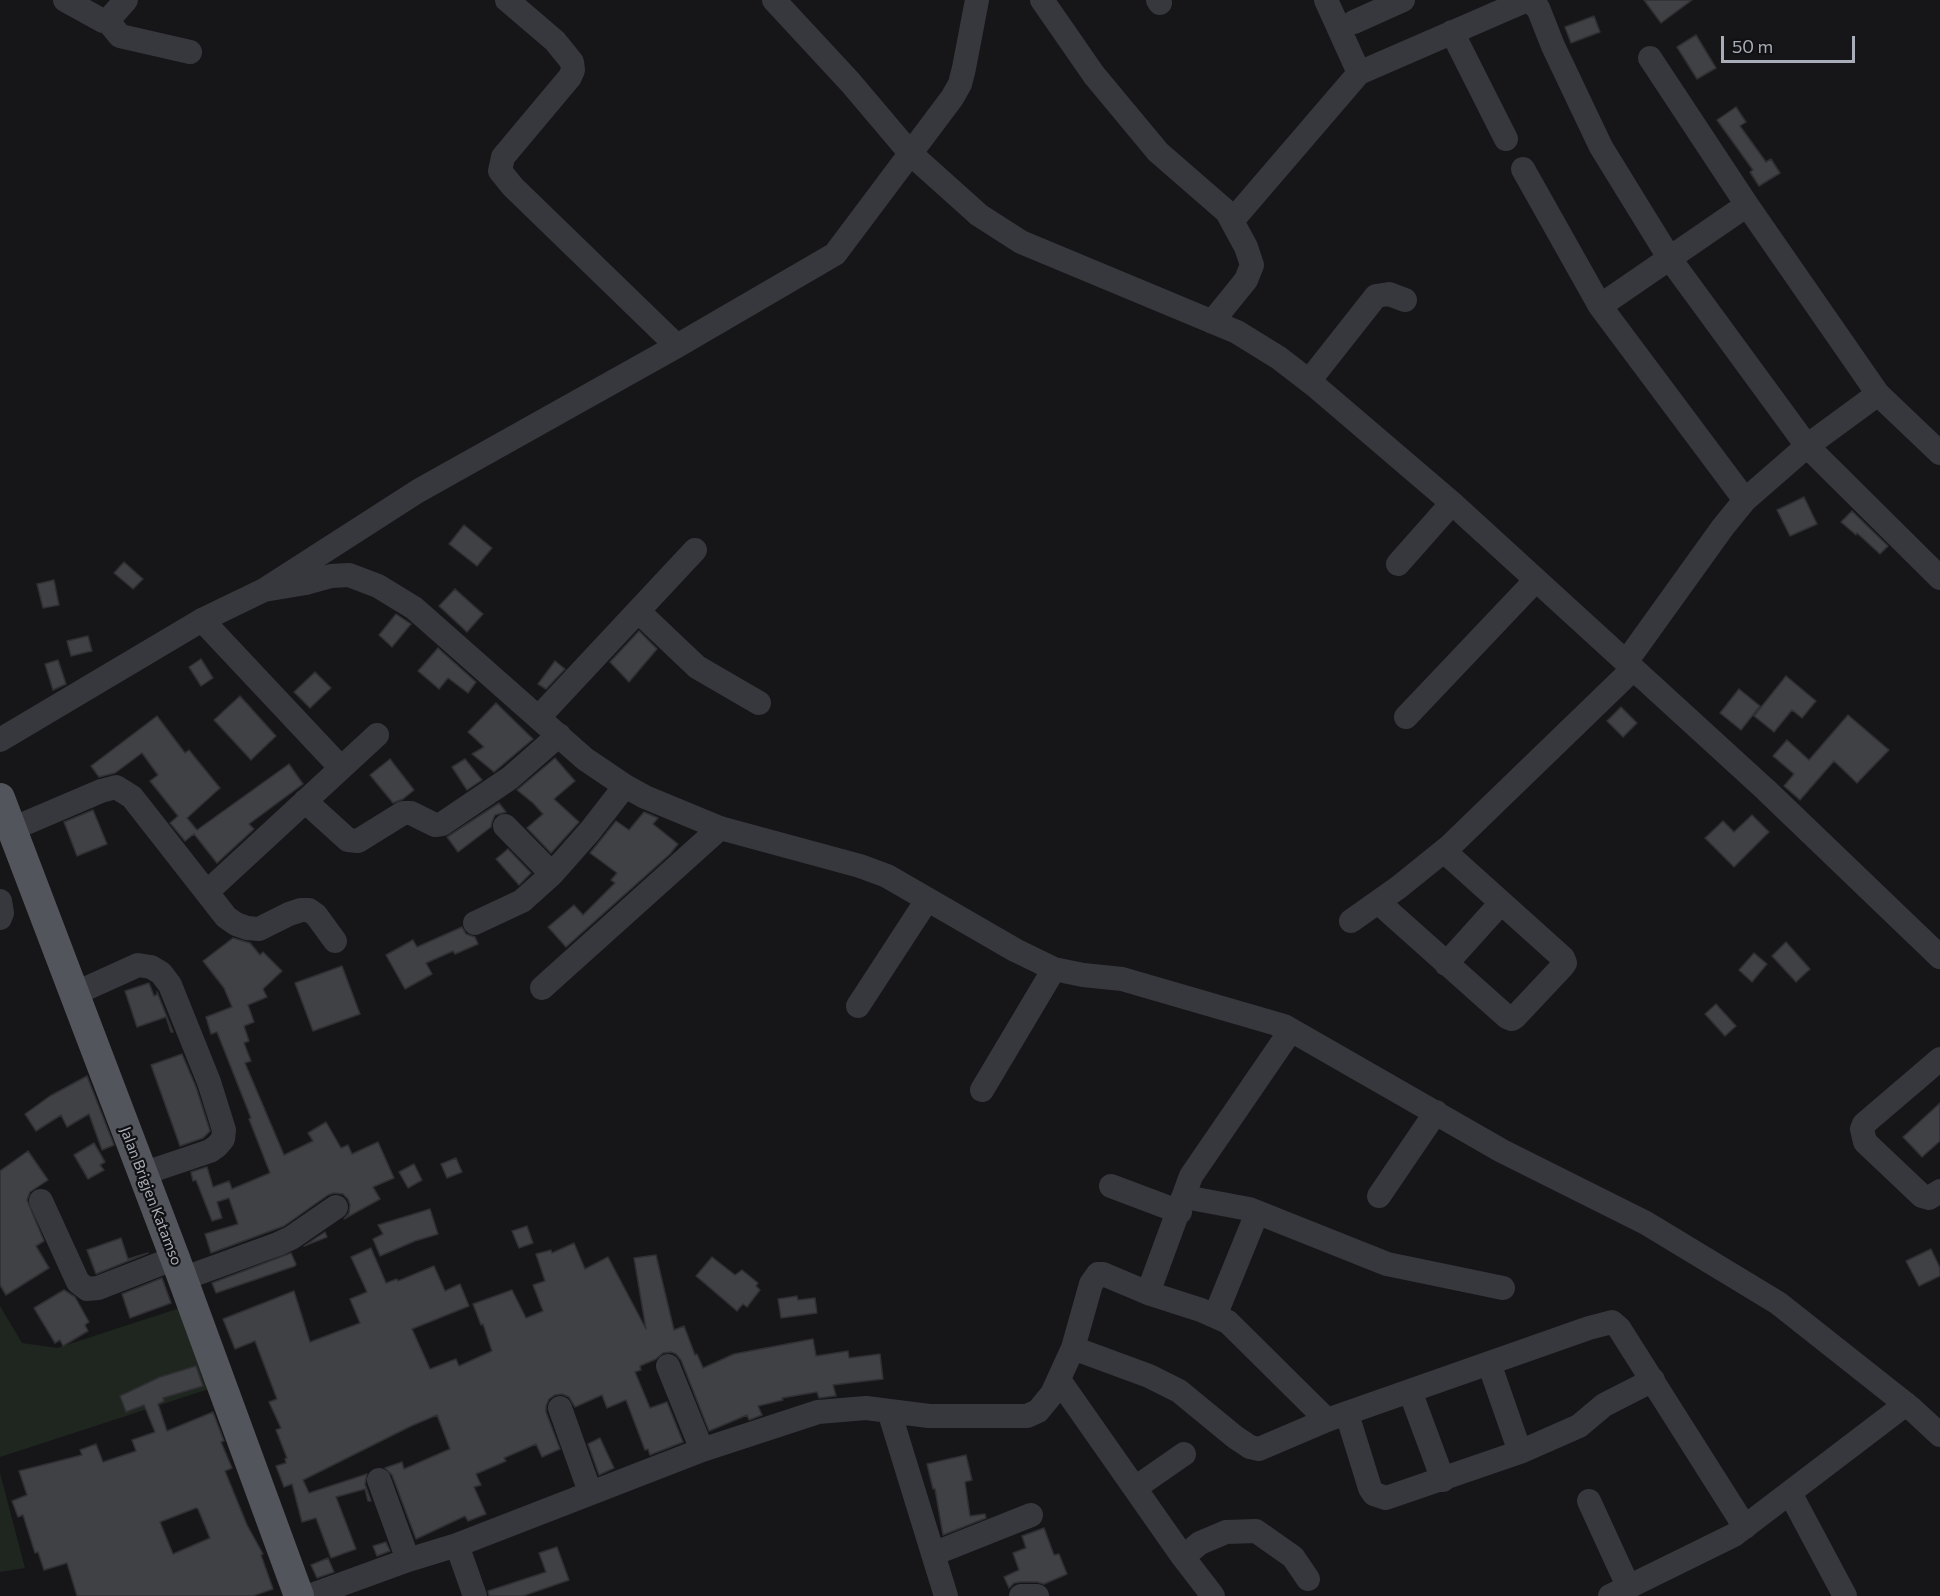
<!DOCTYPE html>
<html>
<head>
<meta charset="utf-8">
<style>
	body { margin:0 }
	#map { position:relative; width:1940px; height:1596px; overflow:hidden; background:#161618; font-family:Commissioner,sans-serif }
	canvas { display:block }
	.scale { position:absolute; left:1721px; top:36px; width:134px; height:27px; box-sizing:border-box; border:3px solid #a8adb8; border-top:0; padding-left:8px; font-size:18px; line-height:21px; white-space:nowrap; color:#a8adb8; -webkit-text-stroke:4px #111113; paint-order:stroke }
</style>
</head>
<body>
<div id="map">
<canvas width="1940" height="1596"></canvas>
<div class="scale">50 m</div>
</div>
<script>
const g = document.querySelector('canvas').getContext('2d');
g.lineJoin = 'round';
function fillPath(path, color) {
  g.fillStyle = color;
  g.fill(path, 'evenodd');
}
function poly(rows) {
  const path = new Path2D();
  for (const r of rows) {
    path.moveTo(r[0], r[1]);
    for (let i = 2; i < r.length; i += 2) path.lineTo(r[i], r[i + 1]);
  }
  return path;
}
function trace(path, color, width, dash) {
  g.strokeStyle = color;
  g.lineWidth = width;
  g.lineCap = dash ? 'butt' : 'round';
  g.setLineDash(dash || []);
  g.stroke(path);
}
function label(font, color, halo, rows, align = 'center') {
  g.font = font + ' Commissioner,sans-serif';
  g.lineWidth = 4.5;
  g.setLineDash([]);
  g.textBaseline = 'middle';
  g.strokeStyle = halo;
  g.fillStyle = color;
  for (const [text, x, y, turn = 0] of rows) {
    g.save();
    g.translate(x, y);
    g.rotate((+turn || 0) * Math.PI / 180);
    g.textAlign = isNaN(turn) ? turn : align;
    if (halo) g.strokeText(text, 0, 0);
    g.fillText(text, 0, 0);
    g.restore();
  }
}
fillPath(poly([
	[0,1306,22,1343,57,1348,183,1307,212,1388,0,1457],
	[0,1473,25,1568,0,1572]
]), '#1e261f');
const building = poly([
	[1644,0,1692,0,1661,23,1644,0],
	[1594,16,1600,32,1571,43,1565,27,1594,16],
	[1696,35,1716,68,1697,79,1677,47,1696,35],
	[1736,107,1746,122,1740,126,1766,162,1771,159,1780,173,1759,186,1750,172,1753,170,1717,120,1736,107],
	[1804,497,1817,524,1790,536,1777,510,1804,497],
	[1852,511,1888,546,1880,554,1857,533,1856,535,1841,522,1852,511],
	[464,525,492,548,477,566,449,544,464,525],
	[124,562,143,579,133,589,114,573,124,562],
	[54,580,59,605,43,608,37,584,54,580],
	[455,589,483,614,467,632,439,606,455,589],
	[396,614,411,624,392,647,379,635,396,614],
	[639,631,657,649,629,682,610,662,639,631],
	[88,636,92,651,71,656,67,641,88,636],
	[438,648,476,682,468,693,448,678,439,689,418,671,438,648],
	[201,659,213,678,201,686,189,667,201,659],
	[58,660,66,684,53,690,45,664,58,660],
	[555,661,565,669,546,689,538,684,555,661],
	[315,672,331,688,310,708,294,692,315,672],
	[1786,676,1816,701,1802,718,1792,710,1774,732,1754,716,1786,676],
	[1739,689,1760,706,1741,730,1720,713,1739,689],
	[240,696,276,736,251,760,214,720,240,696],
	[496,703,533,739,494,772,472,754,484,747,468,732,496,703],
	[1621,707,1637,723,1623,737,1607,721,1621,707],
	[1848,715,1889,750,1857,783,1834,761,1800,800,1784,786,1794,774,1773,756,1787,740,1809,760,1848,715],
	[157,716,185,753,189,750,220,788,187,818,197,830,289,764,303,784,249,824,254,829,217,863,194,834,185,841,170,823,178,816,150,781,158,775,142,753,115,773,99,777,91,766,157,716],
	[555,758,575,781,554,799,579,822,551,853,527,828,543,814,533,803,517,790,555,758],
	[390,759,414,790,403,799,393,803,370,775,390,759],
	[465,759,482,780,467,790,452,767,465,759],
	[499,803,506,812,495,815,492,822,491,827,458,852,447,837,499,803],
	[93,810,107,844,77,856,64,822,93,810],
	[644,812,658,818,653,824,678,844,670,854,566,947,548,927,574,905,583,915,615,883,611,880,617,873,590,853,616,821,629,830,644,812],
	[1752,815,1769,832,1734,867,1705,838,1723,821,1734,832,1752,815],
	[508,849,531,873,519,885,496,859,508,849],
	[462,927,466,934,475,937,478,944,455,954,453,951,426,963,432,974,405,989,386,955,413,940,417,947,462,927],
	[233,938,250,943,260,955,263,952,282,971,263,989,267,997,248,1005,254,1022,244,1026,249,1041,244,1043,251,1061,245,1063,284,1155,313,1141,308,1133,326,1122,341,1148,348,1145,352,1154,378,1142,394,1178,373,1187,380,1199,344,1219,349,1213,350,1205,348,1199,343,1194,334,1193,328,1195,284,1226,211,1253,205,1234,238,1224,229,1198,217,1202,222,1218,212,1221,196,1180,193,1181,191,1172,207,1167,213,1187,229,1181,232,1189,270,1173,249,1119,251,1118,217,1032,211,1034,206,1017,232,1007,224,988,203,961,233,938],
	[1786,942,1810,969,1796,982,1772,956,1786,942],
	[1754,953,1767,964,1752,982,1739,970,1754,953],
	[342,966,360,1014,313,1031,295,983,342,966],
	[149,983,154,996,158,994,157,992,173,1032,171,1032,166,1017,137,1027,125,991,149,983],
	[1716,1004,1736,1026,1725,1036,1705,1014,1716,1004],
	[182,1054,196,1087,210,1131,203,1138,180,1146,151,1065,182,1054],
	[87,1076,114,1145,102,1150,89,1114,67,1127,61,1115,36,1131,25,1114,50,1096,87,1076],
	[1940,1103,1940,1141,1922,1157,1903,1137,1940,1103],
	[94,1143,105,1162,100,1165,104,1170,88,1179,74,1155,94,1143],
	[28,1151,48,1180,30,1192,27,1200,44,1241,36,1246,49,1268,6,1295,0,1285,0,1171,28,1151],
	[456,1158,462,1172,447,1178,441,1164,456,1158],
	[414,1164,422,1180,408,1188,399,1172,414,1164],
	[430,1209,438,1234,415,1241,380,1256,373,1239,383,1234,378,1225,430,1209],
	[527,1226,533,1243,519,1248,512,1231,527,1226],
	[325,1232,327,1237,304,1246,325,1232],
	[121,1238,128,1259,148,1253,96,1274,87,1250,121,1238],
	[574,1243,585,1269,608,1257,646,1329,634,1258,656,1255,674,1330,684,1326,695,1355,697,1354,703,1368,734,1354,813,1339,816,1356,848,1351,849,1358,880,1354,883,1379,833,1385,836,1396,834,1396,819,1398,817,1392,782,1398,783,1400,758,1406,762,1415,749,1420,747,1415,709,1431,681,1360,676,1354,671,1352,663,1353,656,1359,640,1366,641,1370,635,1372,650,1408,667,1402,683,1442,650,1455,648,1449,645,1450,626,1400,607,1408,602,1395,575,1407,569,1397,562,1394,555,1395,549,1399,546,1406,546,1412,560,1449,542,1457,536,1444,504,1458,506,1461,476,1474,481,1485,474,1487,486,1514,468,1521,465,1516,416,1539,392,1475,385,1468,402,1462,404,1469,450,1449,437,1415,411,1426,303,1480,309,1493,367,1474,365,1484,371,1501,368,1501,365,1489,336,1497,356,1549,331,1558,316,1518,302,1522,292,1484,284,1487,276,1466,286,1463,285,1459,287,1458,276,1430,281,1428,269,1402,277,1399,255,1341,235,1349,223,1319,294,1291,310,1342,360,1323,350,1299,367,1292,351,1257,371,1248,386,1283,397,1279,398,1281,434,1266,445,1291,460,1284,469,1306,412,1329,430,1369,456,1359,459,1366,492,1351,483,1324,481,1325,473,1304,512,1290,526,1318,543,1311,533,1285,545,1281,536,1254,551,1250,552,1253,574,1243],
	[1931,1249,1940,1268,1940,1276,1919,1286,1906,1261,1931,1249],
	[291,1253,296,1264,295,1266,216,1293,212,1283,291,1253],
	[712,1257,735,1275,742,1270,758,1283,756,1286,760,1290,747,1307,743,1304,737,1311,696,1276,712,1257],
	[162,1278,171,1303,130,1318,122,1294,162,1278],
	[64,1290,75,1297,89,1322,85,1325,88,1331,63,1346,60,1340,55,1343,34,1308,64,1290],
	[797,1296,798,1300,815,1298,817,1313,781,1318,778,1299,797,1296],
	[196,1366,203,1386,163,1398,164,1401,158,1404,167,1431,213,1412,224,1441,221,1442,232,1468,225,1471,247,1525,263,1554,261,1555,273,1589,253,1596,77,1596,67,1563,44,1570,38,1552,35,1553,23,1515,18,1517,12,1501,27,1495,19,1471,82,1455,80,1450,96,1444,103,1462,136,1451,132,1440,155,1432,144,1405,126,1412,120,1396,160,1377,196,1366],
	[196,1508,198,1509,210,1538,173,1554,160,1522,196,1508],
	[600,1438,614,1468,599,1475,588,1444,600,1438],
	[966,1455,972,1480,965,1482,970,1516,985,1514,986,1518,943,1535,935,1489,933,1489,927,1464,966,1455],
	[1044,1528,1054,1555,1059,1554,1067,1574,1044,1584,1037,1582,1020,1582,1014,1583,1009,1588,1004,1577,1019,1570,1013,1553,1026,1548,1022,1536,1044,1528],
	[386,1542,390,1551,377,1556,373,1546,386,1542],
	[557,1547,569,1580,523,1596,489,1596,488,1591,546,1572,539,1553,557,1547],
	[328,1558,334,1572,317,1578,311,1565,328,1558]
]);
fillPath(building, '#404145');
trace(building, '#303034', 1.5);
trace(poly([
	[65,0,103,21,110,18,126,0],
	[507,0,555,41,572,62,573,70,570,77,503,157,500,171,513,187,677,346],
	[774,0,850,82,911,154,979,215,1021,242,1237,332,1279,358,1314,385,1452,503,1626,662,1766,790,1940,957],
	[1042,0,1094,75,1158,152,1227,212,1246,247,1252,265,1246,280,1212,322],
	[1158,0,1160,3],
	[1326,0,1359,73,1527,0],
	[1525,1,1529,1,1538,8,1553,46,1601,147,1670,259,1807,446,1940,578],
	[106,19,120,36,190,52],
	[1354,22,1403,0],
	[1452,32,1506,139],
	[1650,58,1747,205,1878,394,1940,453],
	[1523,169,1600,306,1745,500],
	[1232,221,1359,73],
	[1600,306,1747,205],
	[1309,381,1376,296,1389,294,1405,300],
	[1398,564,1452,503],
	[264,590,306,583,331,576,349,575,378,586,414,608,585,759,625,786,645,797,720,828,860,866,887,876,1015,950,1054,969,1083,975,1122,979,1284,1026,1502,1151,1646,1223,1778,1303,1912,1409,1940,1435],
	[638,611,697,667,759,703],
	[202,620,341,768],
	[1626,662,1723,527,1745,500,1807,446,1878,394],
	[539,717,695,550],
	[1406,717,1536,580],
	[0,740,202,620,264,590,418,491,677,346,835,254,952,98,960,84,964,68,977,0],
	[305,801,348,840,358,841,403,813,411,813,435,825,442,824,510,778,559,735],
	[505,826,552,874],
	[12,829,101,791,116,787,132,797,226,917,236,924,247,928,259,929,289,914,301,910,309,910,316,915,335,941],
	[207,892,377,735],
	[0,901,2,913,0,918],
	[1378,902,1507,1017,1512,1019,1515,1017,1562,967,1565,963,1563,958,1444,851],
	[1351,921,1399,887,1451,845,1633,669],
	[475,923,522,901,552,874,590,831,625,786],
	[1446,964,1501,903],
	[542,988,720,828],
	[74,994,138,965,151,967,161,973,170,985,209,1082,224,1130,223,1139,217,1146,210,1151,142,1174],
	[858,1006,927,900],
	[1940,1059,1864,1124,1862,1129,1865,1142,1922,1196,1929,1198,1940,1191],
	[982,1090,1054,969],
	[1111,1186,1180,1212],
	[1379,1196,1436,1112],
	[1185,1197,1249,1209,1387,1264,1503,1288],
	[41,1201,78,1282,87,1289,98,1288,175,1258],
	[182,1279,278,1244,291,1238,336,1207],
	[1148,1293,1191,1176,1291,1030],
	[1215,1316,1257,1213],
	[1073,1348,1149,1376,1179,1391,1235,1437,1250,1447,1259,1449,1327,1420,1589,1328,1612,1322,1619,1328,1745,1527],
	[1489,1363,1520,1452],
	[668,1366,702,1450],
	[1059,1380,1183,1557,1213,1596],
	[1410,1391,1443,1480],
	[560,1408,590,1492],
	[889,1411,946,1596],
	[1347,1414,1370,1488,1374,1494,1386,1498,1520,1452,1579,1426,1604,1405,1653,1380],
	[379,1480,408,1560],
	[1135,1488,1184,1454],
	[1790,1493,1845,1596],
	[1589,1501,1628,1586],
	[457,1545,475,1596],
	[933,1554,1031,1515],
	[1183,1557,1200,1543,1226,1532,1256,1531,1293,1557,1308,1579],
	[309,1596,408,1560,457,1545,702,1450,818,1412,866,1408,929,1416,1027,1416,1038,1411,1052,1394,1073,1348,1091,1284,1098,1274,1103,1274,1148,1293,1201,1310,1228,1322,1327,1420],
	[1021,1596,1037,1596],
	[1610,1596,1734,1535,1906,1404]
]), '#37383d', 24);
trace(poly([
	[0,798,175,1258,299,1596]
]), '#53555c', 30);
label('15px', '#a8adb8', '#111113', [
	["Jalan Brigjen Katamso",151,1196,69]
]);
</script>
</body>
</html>
